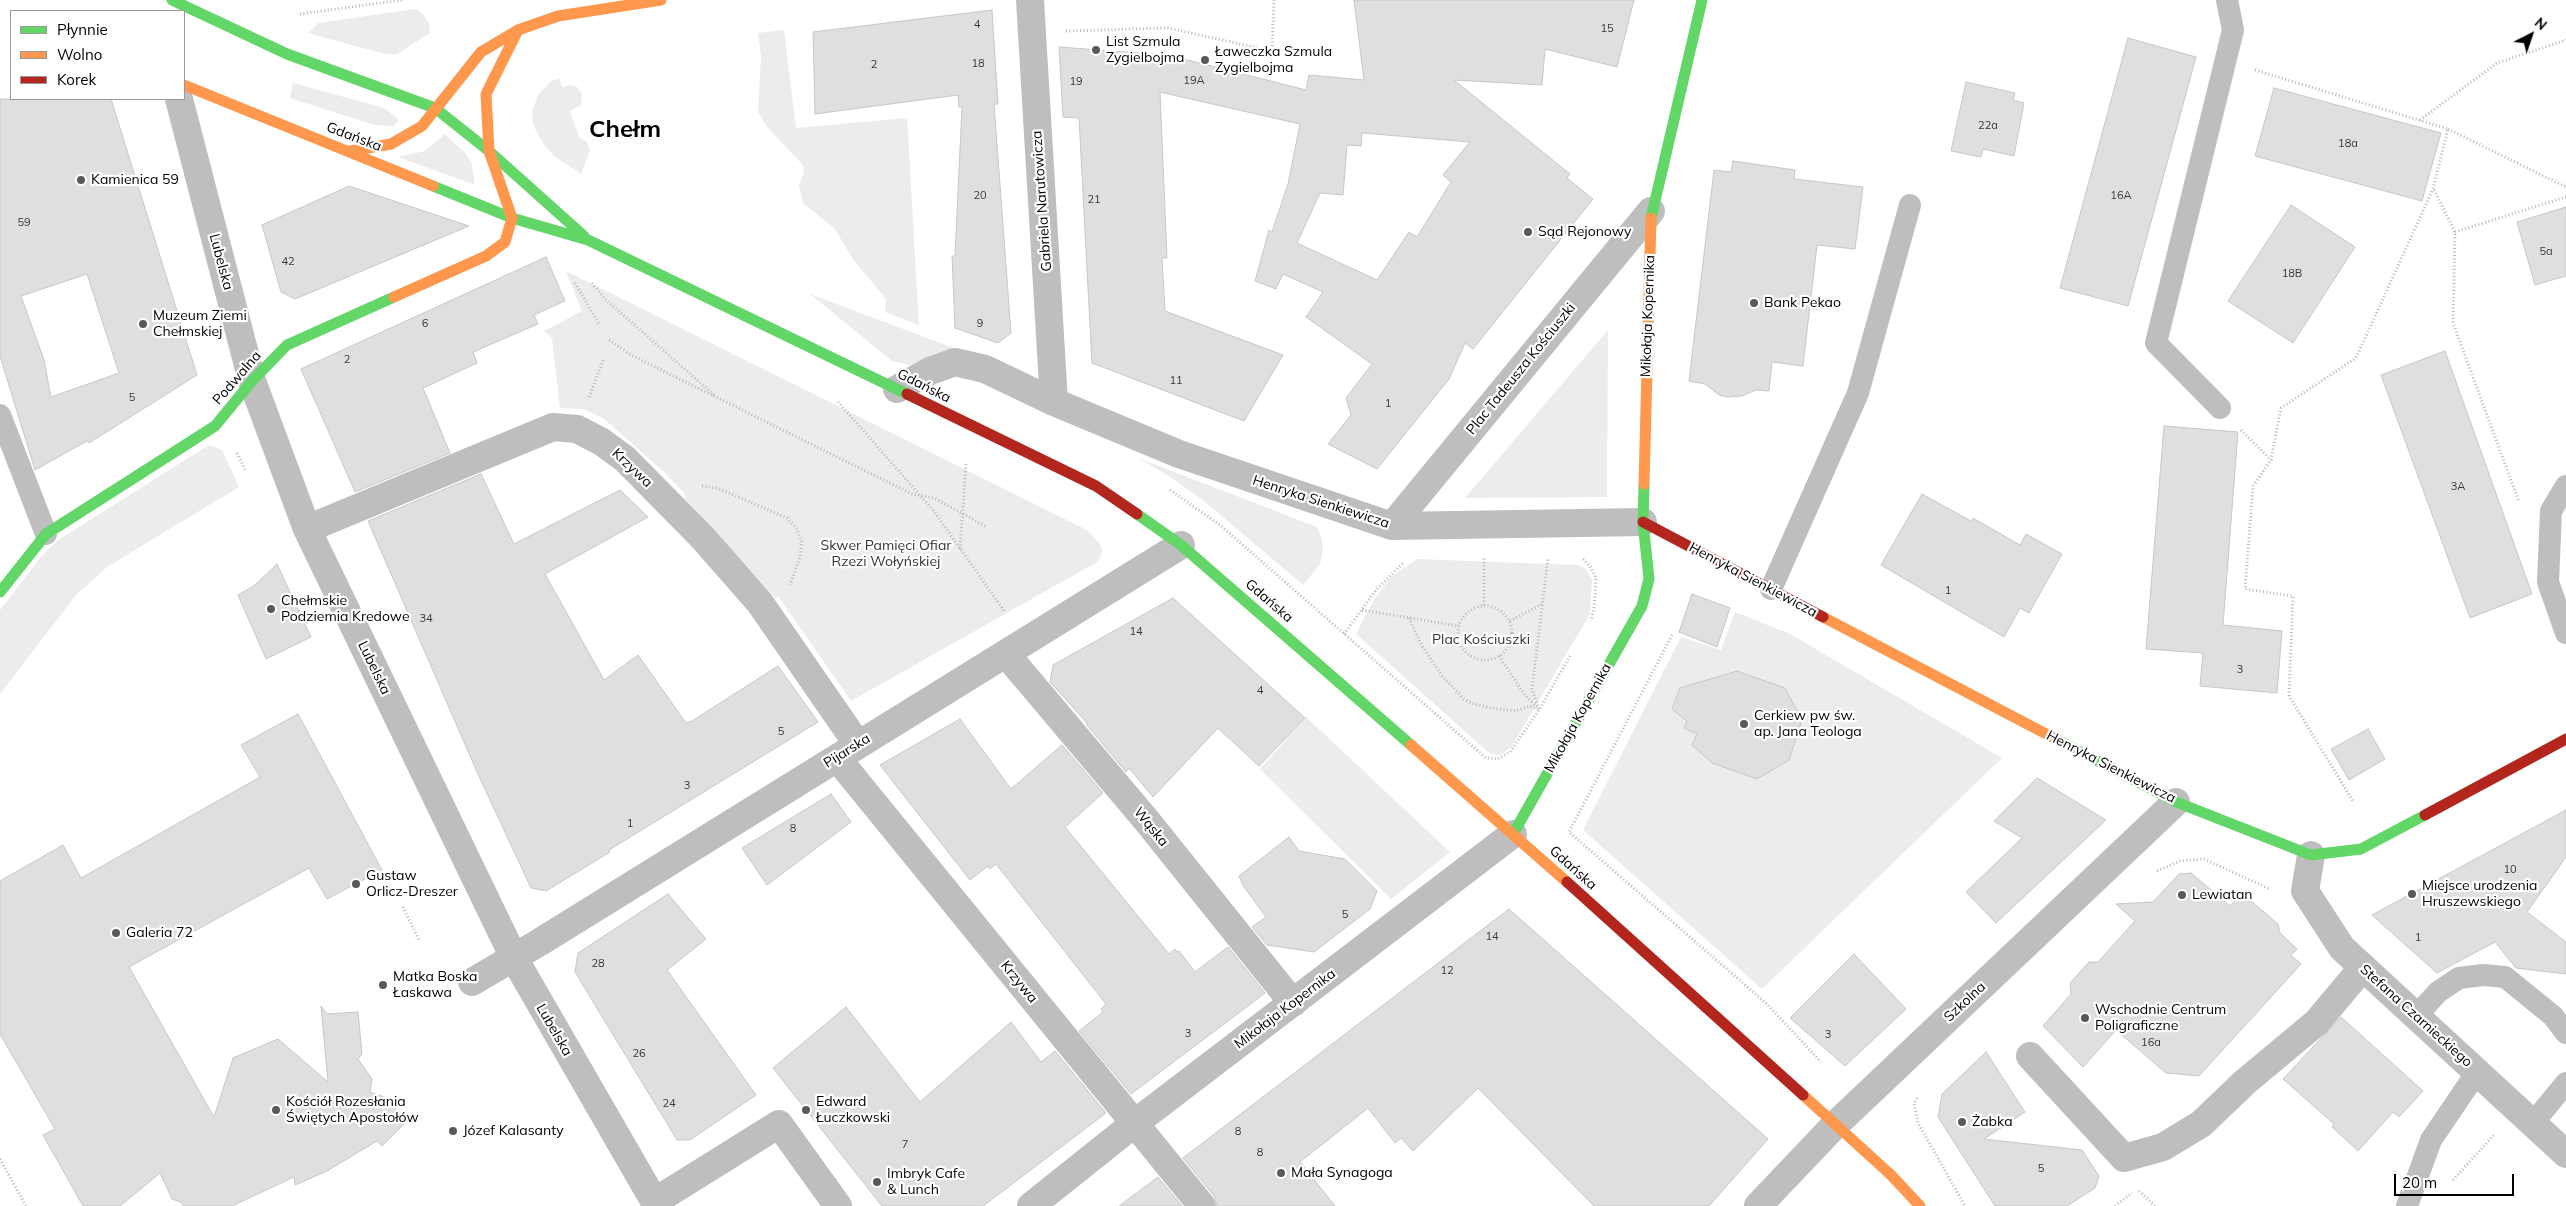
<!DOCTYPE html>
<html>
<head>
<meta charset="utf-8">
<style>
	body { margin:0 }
	#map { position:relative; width:2566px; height:1206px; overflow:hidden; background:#fff; font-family:Mulish,sans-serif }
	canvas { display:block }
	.legend { position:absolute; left:10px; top:10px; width:175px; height:90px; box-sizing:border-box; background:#fff; border:1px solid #999; margin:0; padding:6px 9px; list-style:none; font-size:15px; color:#000 }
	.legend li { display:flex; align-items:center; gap:10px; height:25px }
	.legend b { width:25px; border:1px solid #999 }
	.north { position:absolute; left:2506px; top:10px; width:50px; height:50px; -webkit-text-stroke:4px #fff; paint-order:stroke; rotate:41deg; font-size:14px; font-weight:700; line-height:20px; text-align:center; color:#000 }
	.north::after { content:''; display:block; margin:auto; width:18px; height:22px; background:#000; clip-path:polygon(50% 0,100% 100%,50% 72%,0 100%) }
	.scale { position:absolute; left:2394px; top:1174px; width:120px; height:22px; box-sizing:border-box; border:2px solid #000; border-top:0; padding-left:6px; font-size:15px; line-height:18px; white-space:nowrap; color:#000; -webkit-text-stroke:4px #fff; paint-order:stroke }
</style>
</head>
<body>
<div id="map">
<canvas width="2566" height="1206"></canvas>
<ul class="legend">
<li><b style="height:6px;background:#63d668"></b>Płynnie</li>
<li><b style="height:6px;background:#ff974d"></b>Wolno</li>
<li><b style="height:6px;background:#b3261e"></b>Korek</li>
</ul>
<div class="north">N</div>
<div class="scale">20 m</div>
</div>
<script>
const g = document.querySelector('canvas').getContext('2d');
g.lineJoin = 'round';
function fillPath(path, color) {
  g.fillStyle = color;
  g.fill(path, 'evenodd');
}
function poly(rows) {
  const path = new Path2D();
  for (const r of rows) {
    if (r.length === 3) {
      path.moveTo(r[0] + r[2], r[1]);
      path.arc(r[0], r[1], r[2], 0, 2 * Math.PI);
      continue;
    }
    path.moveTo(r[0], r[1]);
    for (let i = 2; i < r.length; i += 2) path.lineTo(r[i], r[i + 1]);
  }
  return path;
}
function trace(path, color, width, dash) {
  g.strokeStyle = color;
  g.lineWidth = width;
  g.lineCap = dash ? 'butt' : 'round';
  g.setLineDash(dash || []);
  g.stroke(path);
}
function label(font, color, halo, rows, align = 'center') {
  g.font = font + ' Mulish,sans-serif';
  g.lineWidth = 4.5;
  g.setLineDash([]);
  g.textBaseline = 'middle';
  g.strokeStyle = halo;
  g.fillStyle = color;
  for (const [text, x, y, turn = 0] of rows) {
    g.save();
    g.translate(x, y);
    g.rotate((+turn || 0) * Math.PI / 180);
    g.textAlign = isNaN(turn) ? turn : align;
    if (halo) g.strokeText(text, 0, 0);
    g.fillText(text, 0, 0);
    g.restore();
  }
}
fillPath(poly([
	[415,9,422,13,429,23,430,33,397,54,385,54,308,33,318,23],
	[784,30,796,128,907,118,919,325,885,312,886,299,852,258,835,229,803,203,799,185,804,172,803,165,767,127,758,112,761,56,758,33],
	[559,78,562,87,571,85,577,87,582,94,581,105,570,111,579,137,587,142,590,150,581,174,554,156,543,143,533,125,532,112,538,95,550,82],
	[293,83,384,108,396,117,398,121,394,126,374,125,290,98],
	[445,134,466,154,472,164,475,185,398,157,425,151],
	[566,271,1087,530,1099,543,1102,549,1101,556,1097,562,851,701,778,596,776,599,685,499,685,494,663,471,603,418,583,409,560,408,552,338,544,331,582,311],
	[810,294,967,353,909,365,892,361],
	[1608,330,1607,497,1465,498],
	[209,445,222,450,239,487,107,567,76,595,0,694,0,610,40,558,58,540],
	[1138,458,1317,527,1322,539,1323,551,1320,564,1303,585,1204,501,1172,478],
	[1417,559,1577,565,1585,568,1592,579,1590,614,1512,746,1502,754,1495,755,1488,752,1356,634,1373,601,1391,577],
	[1735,612,1790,634,2002,758,1762,989,1583,830,1681,637,1721,650],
	[1306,717,1450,852,1391,899,1260,769]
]), '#ececec');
const building = poly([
	[1354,0,1634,0,1617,67,1545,49,1542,85,1454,80,1570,174,1567,178,1593,199,1473,349,1465,343,1449,379,1377,469,1328,444,1351,415,1346,398,1372,364,1306,317,1323,292,1283,274,1276,289,1255,281,1269,230,1272,232,1288,184,1300,124,1160,92,1167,258,1162,258,1165,311,1283,355,1244,421,1092,363,1079,118,1063,117,1059,47,1168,55,1306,90,1309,75,1364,80,1354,0],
	[1362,133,1470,142,1443,175,1451,182,1417,237,1409,232,1377,280,1297,243,1320,193,1343,195,1347,145,1361,146,1362,133],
	[992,10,998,104,994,104,1011,333,998,343,955,328,952,256,955,256,962,107,959,107,958,95,815,114,813,32,992,10],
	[2128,38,2196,57,2128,306,2060,288,2128,38],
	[1966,82,2015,93,2013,100,2024,103,2014,156,1983,149,1981,157,1951,151,1966,82],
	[2274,88,2441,133,2422,201,2255,156,2274,88],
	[0,99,111,99,197,375,89,443,87,441,35,470,0,356,0,99],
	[87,274,119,373,51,397,44,360,21,296,87,274],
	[1733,161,1795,170,1794,179,1863,187,1855,249,1817,245,1803,366,1772,362,1769,391,1756,390,1742,396,1728,397,1719,395,1705,384,1689,381,1714,170,1731,172,1733,161],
	[349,186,469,226,295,299,281,292,262,225,349,186],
	[2291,205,2355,247,2293,343,2228,301,2291,205],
	[2566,207,2566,276,2535,285,2517,222,2566,207],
	[546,257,565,301,534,315,538,324,473,352,477,363,423,388,450,453,355,492,301,369,546,257],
	[2445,351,2532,594,2470,618,2381,375,2445,351],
	[2164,426,2238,432,2223,625,2282,631,2277,693,2200,686,2203,653,2146,649,2164,426],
	[481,474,514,544,620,490,648,517,545,574,604,680,638,655,686,723,692,721,778,666,818,722,609,850,610,852,546,891,531,888,477,772,368,521,481,474],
	[1922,494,1971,521,1973,518,2020,545,2026,534,2062,554,2029,613,2020,608,2004,637,1881,565,1922,494],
	[277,564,311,637,266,659,238,595,255,585,277,564],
	[1692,594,1730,608,1717,647,1679,632,1692,594],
	[1173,598,1305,718,1259,766,1218,728,1153,797,1129,768,1126,772,1086,724,1087,723,1050,682,1053,665,1173,598],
	[1737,671,1785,688,1802,720,1789,760,1757,779,1712,763,1692,745,1697,734,1684,728,1687,721,1672,709,1680,688,1737,671],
	[298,714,382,870,327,899,309,868,129,967,214,1117,233,1058,278,1039,328,1082,321,1006,327,1014,358,1012,362,1054,358,1059,372,1079,370,1092,384,1097,407,1121,382,1146,377,1141,327,1171,295,1185,294,1177,232,1206,183,1206,181,1202,172,1199,160,1173,120,1206,83,1206,43,1135,55,1129,0,1034,0,881,63,845,81,878,260,777,241,745,298,714],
	[960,719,1011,789,1062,745,1103,793,1065,827,1101,871,1169,954,1175,949,1177,952,1179,951,1195,972,1228,947,1265,993,1131,1094,1079,1031,1103,1012,1101,1009,1106,1004,996,864,990,869,988,866,970,880,880,765,960,719],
	[2368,729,2385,759,2349,780,2331,749,2368,729],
	[2037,778,2106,820,1996,923,1966,892,2022,838,1994,821,2037,778],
	[831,794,851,822,767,885,742,848,831,794],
	[2566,810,2566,857,2527,912,2566,942,2566,974,2516,968,2495,942,2437,973,2372,915,2566,810],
	[1289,837,1299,851,1345,859,1377,891,1370,909,1314,952,1267,945,1252,927,1266,917,1244,887,1239,876,1289,837],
	[2191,873,2230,906,2242,893,2278,924,2280,933,2297,949,2291,955,2301,964,2199,1076,2166,1073,2116,1030,2083,1067,2043,1026,2071,994,2070,983,2089,962,2098,962,2135,921,2116,904,2153,902,2179,874,2191,873],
	[668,894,706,939,667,970,756,1095,690,1140,677,1140,575,972,578,953,668,894],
	[1509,909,1768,1139,1709,1206,1594,1206,1478,1088,1413,1151,1401,1138,1395,1143,1368,1108,1300,1162,1335,1206,1217,1206,1214,1196,1183,1158,1509,909],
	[1854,954,1906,1009,1845,1066,1790,1018,1854,954],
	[846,1007,920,1102,1011,1022,1041,1062,1055,1051,1106,1113,983,1206,882,1206,773,1068,846,1007],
	[2341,1017,2423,1091,2399,1117,2393,1112,2358,1151,2332,1127,2334,1124,2283,1079,2341,1017],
	[1986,1052,2025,1112,1984,1139,2082,1150,2099,1176,2095,1188,2067,1206,1995,1206,1938,1117,1942,1094,1986,1052],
	[1158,1177,1182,1206,1119,1206,1158,1177]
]);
fillPath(building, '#dfdfdf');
trace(building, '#c7c7c7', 1);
trace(poly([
	[300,14,403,0],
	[1066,31,1168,28,1272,51,1274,0],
	[2255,70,2448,129,2433,189,2356,358,2281,408,2271,460,2253,486,2245,589,2293,596,2289,696,2353,801],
	[2420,120,2497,63,2566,40],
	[2448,129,2566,187],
	[2434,190,2455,232,2453,323,2519,502],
	[2455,232,2566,197],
	[575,283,599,324],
	[592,283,605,299,714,395],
	[609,340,633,356,912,494,934,498,987,527],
	[589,397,604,358],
	[838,402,933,510,1005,612],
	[2241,430,2270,459],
	[237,453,245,470],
	[702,486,717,488,787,518,797,529,802,542,800,557,790,585],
	[1170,490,1220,525,1486,758,1498,759,1510,752,1539,710,1570,656],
	[960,549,966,463],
	[1583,559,1590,566,1596,578,1594,609,1591,620],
	[1484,605,1484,558],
	[1485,633,27],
	[1362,610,1459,626],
	[1409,618,1422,646,1442,676,1464,699,1471,703,1491,708,1515,711,1530,706,1539,710],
	[1510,621,1542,604],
	[1344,634,1376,590,1404,562],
	[1672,635,1569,832,1767,1004,1821,1062],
	[1499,656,1524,694,1537,707],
	[1539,709,1532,689,1548,558],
	[2157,871,2180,861,2204,859,2270,889],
	[403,907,419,940],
	[1917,1098,1914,1103,1918,1123,1965,1206],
	[0,1159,26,1206],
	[2453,1180,2494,1135],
	[2139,1191,2155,1206],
	[2115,1206,2132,1193]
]), '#b9b9b9', 3, [1, 2.5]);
trace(poly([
	[2220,408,2156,343,2233,30,2227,0],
	[0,415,46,534],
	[2566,486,2551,511,2548,582,2566,633],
	[1771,589,1858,393,1910,205],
	[2416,1016,2438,992,2459,978,2483,975,2505,977,2553,1016,2566,1033],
	[2533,1123,2566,1083],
	[2407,1206,2431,1140,2477,1072]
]), '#bebebe', 22);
trace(poly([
	[1030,0,1054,402],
	[179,99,252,381,307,529,514,958,657,1206],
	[897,389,930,371,955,362,985,369,1054,402,1179,454,1392,526,1643,522],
	[1392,526,1651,211],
	[307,529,553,427,577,429,602,442,625,459,703,538,760,603,858,745],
	[1006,654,1147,821,1293,1003],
	[837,758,1202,1206],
	[2311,855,2305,891,2342,948,2566,1154],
	[472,982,540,942,1181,545],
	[2030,1056,2124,1158,2163,1147,2201,1124,2245,1082,2317,1022,2363,967],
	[654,1202,779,1124,838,1206],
	[1031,1206,1135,1123,1513,834],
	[1758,1206,1834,1126,2176,802]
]), '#bebebe', 28);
trace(poly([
	[172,0,287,54,435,108,489,151,584,236],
	[433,186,512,218,588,240,907,394],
	[1651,218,1702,0],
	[1137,514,1181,545,1411,745],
	[0,592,46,534,215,426,252,381,287,345,394,297],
	[2052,737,2176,802,2311,855,2361,849,2425,815],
	[1513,834,1642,606,1649,579,1643,522,1644,484]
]), '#63d668', 11);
trace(poly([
	[184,85,433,186],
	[350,151,391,144,422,126,481,52,518,30,558,16,661,0],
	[394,297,486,256,505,242,512,218,489,151,486,94,518,30],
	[1644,484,1651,218],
	[1823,617,2052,737],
	[1411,745,1567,882],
	[1803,1095,1891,1175,1920,1206]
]), '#ff974d', 11);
trace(poly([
	[907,394,1096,486,1137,514],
	[1643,522,1823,617],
	[2425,815,2566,739],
	[1567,882,1803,1095]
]), '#b3261e', 11);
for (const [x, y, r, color] of [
	[1096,50,5,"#595959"],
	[1205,60,5,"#595959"],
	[81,180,5,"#595959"],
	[1528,232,5,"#595959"],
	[1754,303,5,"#595959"],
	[143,324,5,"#595959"],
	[271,609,5,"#595959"],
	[1744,724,5,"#595959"],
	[356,884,5,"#595959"],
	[2412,894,5,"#595959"],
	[2182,895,5,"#595959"],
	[116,933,5,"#595959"],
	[383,985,5,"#595959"],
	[2085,1018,5,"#595959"],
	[276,1110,5,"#595959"],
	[806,1110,5,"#595959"],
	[1962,1122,5,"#595959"],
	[453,1131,5,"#595959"],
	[1281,1173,5,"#595959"],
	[877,1182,5,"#595959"]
]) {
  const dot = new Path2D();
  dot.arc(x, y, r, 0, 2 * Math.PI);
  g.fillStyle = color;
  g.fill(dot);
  trace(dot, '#fff', 2);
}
label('11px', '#383838', null, [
	["4",977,25],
	["15",1607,29],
	["18",978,64],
	["2",874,65],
	["19A",1194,81],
	["19",1076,82],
	["22a",1988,126],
	["18a",2348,144],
	["20",980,196],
	["16A",2121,196],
	["21",1094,200],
	["59",24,223],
	["5a",2546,252],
	["42",288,262],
	["18B",2292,274],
	["6",425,324],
	["9",980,324],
	["2",347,360],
	["11",1176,381],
	["5",132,398],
	["1",1388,404],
	["3A",2458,487],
	["1",1948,591],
	["34",426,619],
	["14",1136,632],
	["3",2240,670],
	["4",1260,691],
	["5",781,732],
	["3",687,786],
	["1",630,824],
	["8",793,829],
	["10",2510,870],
	["5",1345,915],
	["14",1492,937],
	["1",2418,938],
	["28",598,964],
	["12",1447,971],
	["3",1188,1034],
	["3",1828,1035],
	["16a",2151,1043],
	["26",639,1054],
	["24",669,1104],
	["8",1238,1132],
	["7",905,1145],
	["8",1260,1153],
	["5",2041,1169]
]);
label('14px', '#000', '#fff', [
	["List Szmula",1106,42],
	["Zygielbojma",1106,58],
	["Ławeczka Szmula",1215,52],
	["Zygielbojma",1215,68],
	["Kamienica 59",91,180],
	["Sąd Rejonowy",1538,232],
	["Bank Pekao",1764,303],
	["Muzeum Ziemi",153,316],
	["Chełmskiej",153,332],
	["Chełmskie",281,601],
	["Podziemia Kredowe",281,617],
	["Cerkiew pw św.",1754,716],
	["ap. Jana Teologa",1754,732],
	["Gustaw",366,876],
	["Orlicz-Dreszer",366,892],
	["Miejsce urodzenia",2422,886],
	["Hruszewskiego",2422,902],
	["Lewiatan",2192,895],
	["Galeria 72",126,933],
	["Matka Boska",393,977],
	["Łaskawa",393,993],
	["Wschodnie Centrum",2095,1010],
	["Poligraficzne",2095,1026],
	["Kościół Rozesłania",286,1102],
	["Świętych Apostołów",286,1118],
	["Edward",816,1102],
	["Łuczkowski",816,1118],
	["Żabka",1972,1122],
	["Józef Kalasanty",463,1131],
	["Mała Synagoga",1291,1173],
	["Imbryk Cafe",887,1174],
	["& Lunch",887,1190]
], 'left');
label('14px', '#000', '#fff', [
	["Gdańska",354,137,21],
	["Gabriela Narutowicza",1042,201,-94],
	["Lubelska",221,262,75],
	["Mikołaja Kopernika",1648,316,-88],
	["Plac Tadeusza Kościuszki",1521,369,-51],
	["Podwalna",237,378,-49],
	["Gdańska",924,386,27],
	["Krzywa",632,468,43],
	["Henryka Sienkiewicza",1321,502,18],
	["Henryka Sienkiewicza",1753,580,28],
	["Gdańska",1269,601,41],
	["Lubelska",374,668,64],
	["Mikołaja Kopernika",1578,718,-61],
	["Pijarska",847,751,-32],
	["Henryka Sienkiewicza",2111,767,27],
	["Wąska",1151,827,51],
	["Gdańska",1573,868,42],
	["Krzywa",1019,982,51],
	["Szkolna",1965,1002,-43],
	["Mikołaja Kopernika",1285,1009,-37],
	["Stefana Czarnieckiego",2416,1016,42],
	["Lubelska",554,1030,60]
]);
label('14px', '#333', '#fff', [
	["Skwer Pamięci Ofiar",886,546],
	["Rzezi Wołyńskiej",886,562],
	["Plac Kościuszki",1481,640]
]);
label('bold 24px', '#000', '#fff', [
	["Chełm",625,130]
]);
</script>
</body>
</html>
